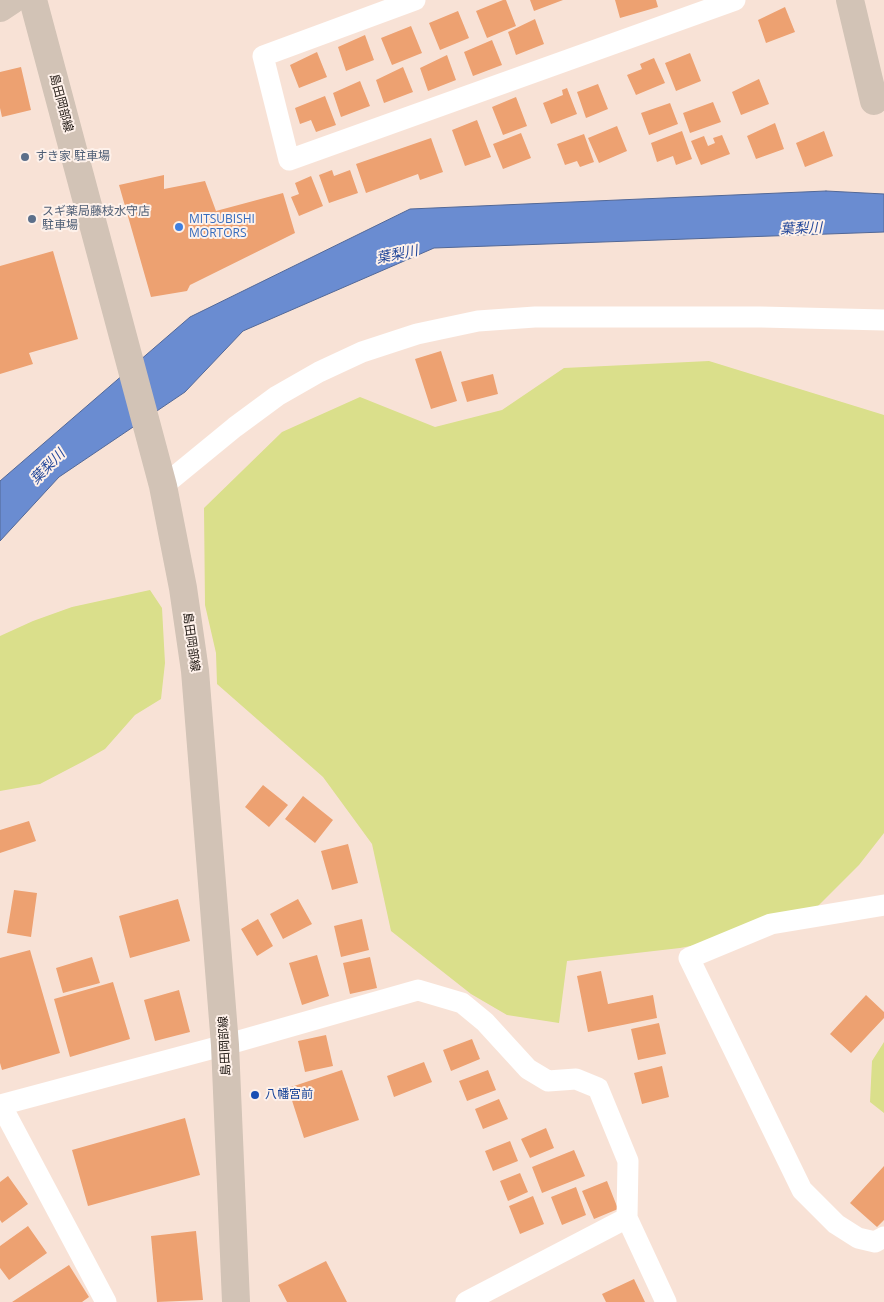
<!DOCTYPE html>
<html>
<head>
<meta charset="utf-8">
<style>
	body { margin:0 }
	canvas { display:block; background:#f8e2d6 }
</style>
</head>
<body>
<canvas width="884" height="1302"></canvas>
<script>
const g = document.querySelector('canvas').getContext('2d');
g.lineJoin = 'round';
function fillPath(path, color) {
  g.fillStyle = color;
  g.fill(path, 'evenodd');
}
function poly(rows) {
  const path = new Path2D();
  for (const r of rows) {
    path.moveTo(r[0], r[1]);
    for (let i = 2; i < r.length; i += 2) path.lineTo(r[i], r[i + 1]);
  }
  return path;
}
function trace(path, color, width, dash) {
  g.strokeStyle = color;
  g.lineWidth = width;
  g.lineCap = dash ? 'butt' : 'round';
  g.setLineDash(dash || []);
  g.stroke(path);
}
function label(font, color, halo, rows, align = 'center') {
  g.font = font + ' "Open Sans","Noto Sans JP",sans-serif';
  g.lineWidth = 4;
  g.setLineDash([]);
  g.textBaseline = 'middle';
  g.strokeStyle = halo;
  g.fillStyle = color;
  for (const [text, x, y, turn = 0] of rows) {
    g.save();
    g.translate(x, y);
    g.rotate((+turn || 0) * Math.PI / 180);
    g.textAlign = isNaN(turn) ? turn : align;
    if (halo) g.strokeText(text, 0, 0);
    g.fillText(text, 0, 0);
    g.restore();
  }
}
fillPath(poly([
	[709,361,884,415,884,833,859,865,798,926,680,948,567,961,559,1023,507,1015,471,994,391,931,372,844,323,777,217,684,216,653,205,605,204,508,282,432,360,397,435,427,502,410,564,368],
	[150,590,162,608,165,663,161,699,135,715,105,749,84,761,40,784,0,791,0,636,33,621,72,607],
	[884,1042,884,1113,870,1102,872,1061]
]), '#dadf8b');
const water = poly([
	[826,191,884,194,884,232,434,248,243,331,185,392,59,477,0,541,0,481,190,317,410,209,826,191]
]);
fillPath(water, '#6a8cd1');
trace(water, '#526897', 1);
fillPath(poly([
	[503,0,506,0,516,26,487,38,476,11],
	[530,0,563,0,534,11],
	[615,0,656,0,658,7,620,18],
	[785,7,795,32,766,43,758,20],
	[458,11,469,38,440,50,429,23],
	[535,19,544,44,516,55,508,32],
	[411,26,422,53,392,65,381,38],
	[365,35,374,60,346,71,338,47],
	[492,40,502,65,473,76,464,52],
	[317,52,327,77,299,88,290,65],
	[690,53,701,81,676,91,665,63],
	[447,55,456,80,428,91,420,68],
	[654,58,665,83,636,95,627,75,642,69,640,64],
	[21,67,31,110,2,117,0,108,0,72],
	[403,67,413,92,384,103,376,80],
	[759,79,769,104,741,115,732,92],
	[360,81,370,106,341,117,333,93],
	[598,84,608,109,586,118,577,92],
	[567,88,577,114,551,124,543,103,563,95,562,90],
	[325,96,336,125,316,132,311,120,300,124,295,108],
	[516,97,527,126,503,135,492,107],
	[713,102,721,122,690,133,683,113],
	[670,103,678,124,649,135,641,113],
	[477,120,491,157,465,166,452,130],
	[775,123,784,149,756,159,747,136],
	[617,126,627,151,599,163,588,138],
	[682,131,692,159,676,165,673,156,657,162,651,143],
	[824,131,833,156,805,167,796,143],
	[521,133,531,158,503,169,493,144],
	[584,134,594,162,580,167,577,161,565,165,557,144],
	[722,135,730,154,701,165,691,141,704,136,708,146,715,143,713,138],
	[431,138,443,172,420,180,418,174,366,193,356,164],
	[332,170,334,176,350,170,358,193,329,203,319,175],
	[164,175,164,189,205,181,216,211,283,193,295,233,190,285,187,291,151,297,119,185],
	[311,176,323,206,299,216,291,197,299,194,295,183],
	[53,251,78,339,29,353,33,364,0,374,0,266],
	[441,351,457,401,431,409,415,359],
	[493,374,498,394,467,402,461,382],
	[263,785,288,805,269,827,245,807],
	[303,796,333,820,315,843,285,819],
	[29,821,36,841,0,853,0,830],
	[348,844,358,883,332,890,321,851],
	[14,890,37,893,31,937,7,933],
	[178,899,190,941,130,958,119,916],
	[298,899,312,924,283,939,270,914],
	[258,919,273,946,257,956,241,929],
	[362,919,369,950,341,957,334,926],
	[30,950,60,1053,2,1070,0,1063,0,958],
	[317,955,329,996,302,1005,289,963],
	[92,957,100,983,63,993,56,968],
	[370,957,377,988,350,994,343,963],
	[601,971,608,1004,653,995,657,1018,588,1032,577,976],
	[113,982,130,1039,70,1057,54,999],
	[179,990,190,1032,155,1041,144,1000],
	[866,995,884,1012,884,1018,851,1053,830,1034],
	[659,1023,666,1054,638,1060,631,1029],
	[326,1035,333,1066,305,1072,298,1041],
	[472,1039,480,1059,451,1071,443,1050],
	[424,1062,432,1082,394,1097,387,1076],
	[662,1066,669,1097,642,1104,634,1073],
	[342,1070,359,1120,304,1138,288,1088],
	[488,1070,496,1090,467,1101,459,1081],
	[499,1099,508,1119,483,1129,475,1109],
	[185,1118,200,1175,88,1206,72,1150],
	[546,1128,554,1148,530,1158,521,1139],
	[510,1141,518,1161,493,1171,485,1151],
	[574,1150,585,1176,542,1193,532,1167],
	[884,1166,884,1220,877,1227,850,1203],
	[520,1173,528,1192,508,1201,500,1181],
	[8,1176,28,1204,2,1223,0,1220,0,1182],
	[607,1181,618,1209,594,1219,582,1191],
	[576,1187,586,1215,562,1225,551,1197],
	[533,1196,544,1224,520,1234,509,1206],
	[28,1226,47,1253,9,1280,0,1268,0,1246],
	[196,1231,203,1300,157,1302,151,1236],
	[326,1261,347,1302,287,1302,278,1285],
	[69,1265,89,1297,82,1302,12,1302],
	[634,1279,645,1302,606,1302,602,1294]
]), '#eda171');
trace(poly([
	[415,0,263,56,289,160,735,0],
	[163,486,235,427,277,396,319,372,362,352,417,334,478,321,535,317,761,317,884,320],
	[884,905,771,924,689,958,802,1190,836,1224,858,1238,875,1242,884,1237],
	[0,1105,225,1045,418,990,462,1003,485,1022,528,1069,548,1081,576,1079,598,1088,628,1161,627,1218,666,1302],
	[1,1105,106,1302],
	[466,1302,627,1218]
]), '#fff', 21);
trace(poly([
	[33,0,163,486,183,588,195,671,225,1045,236,1302],
	[850,0,874,101],
	[0,8,12,0]
]), '#d2c3b6', 28);
for (const [x, y, r, color] of [
	[25,157,5,"#5c6f8a"],
	[32,219,5,"#5c6f8a"],
	[179,227,5,"#3f7fe0"],
	[255,1095,5,"#1a4fb4"]
]) {
  const dot = new Path2D();
  dot.arc(x, y, r, 0, 2 * Math.PI);
  g.fillStyle = color;
  g.fill(dot);
  trace(dot, '#fef1ea', 2);
}
label('12px', '#1b140f', '#fef1ea', [
	["島田岡部線",61,103,75],
	["島田岡部線",191,642,82],
	["島田岡部線",225,1046,-93]
]);
label('12px', '#4e5e75', '#fef1ea', [
	["すき家 駐車場",35,157],
	["スギ薬局藤枝水守店",42,212],
	["駐車場",42,226]
], 'left');
label('12px', '#366cbe', '#fef1ea', [
	["MITSUBISHI",189,220],
	["MORTORS",189,234]
], 'left');
label('12px', '#164399', '#fef1ea', [
	["八幡宮前",265,1095]
], 'left');
label('italic 14px', '#25499b', '#fef1ea', [
	["葉梨川",801,229,-2],
	["葉梨川",397,255,-11],
	["葉梨川",48,467,-46]
]);
</script>
</body>
</html>
